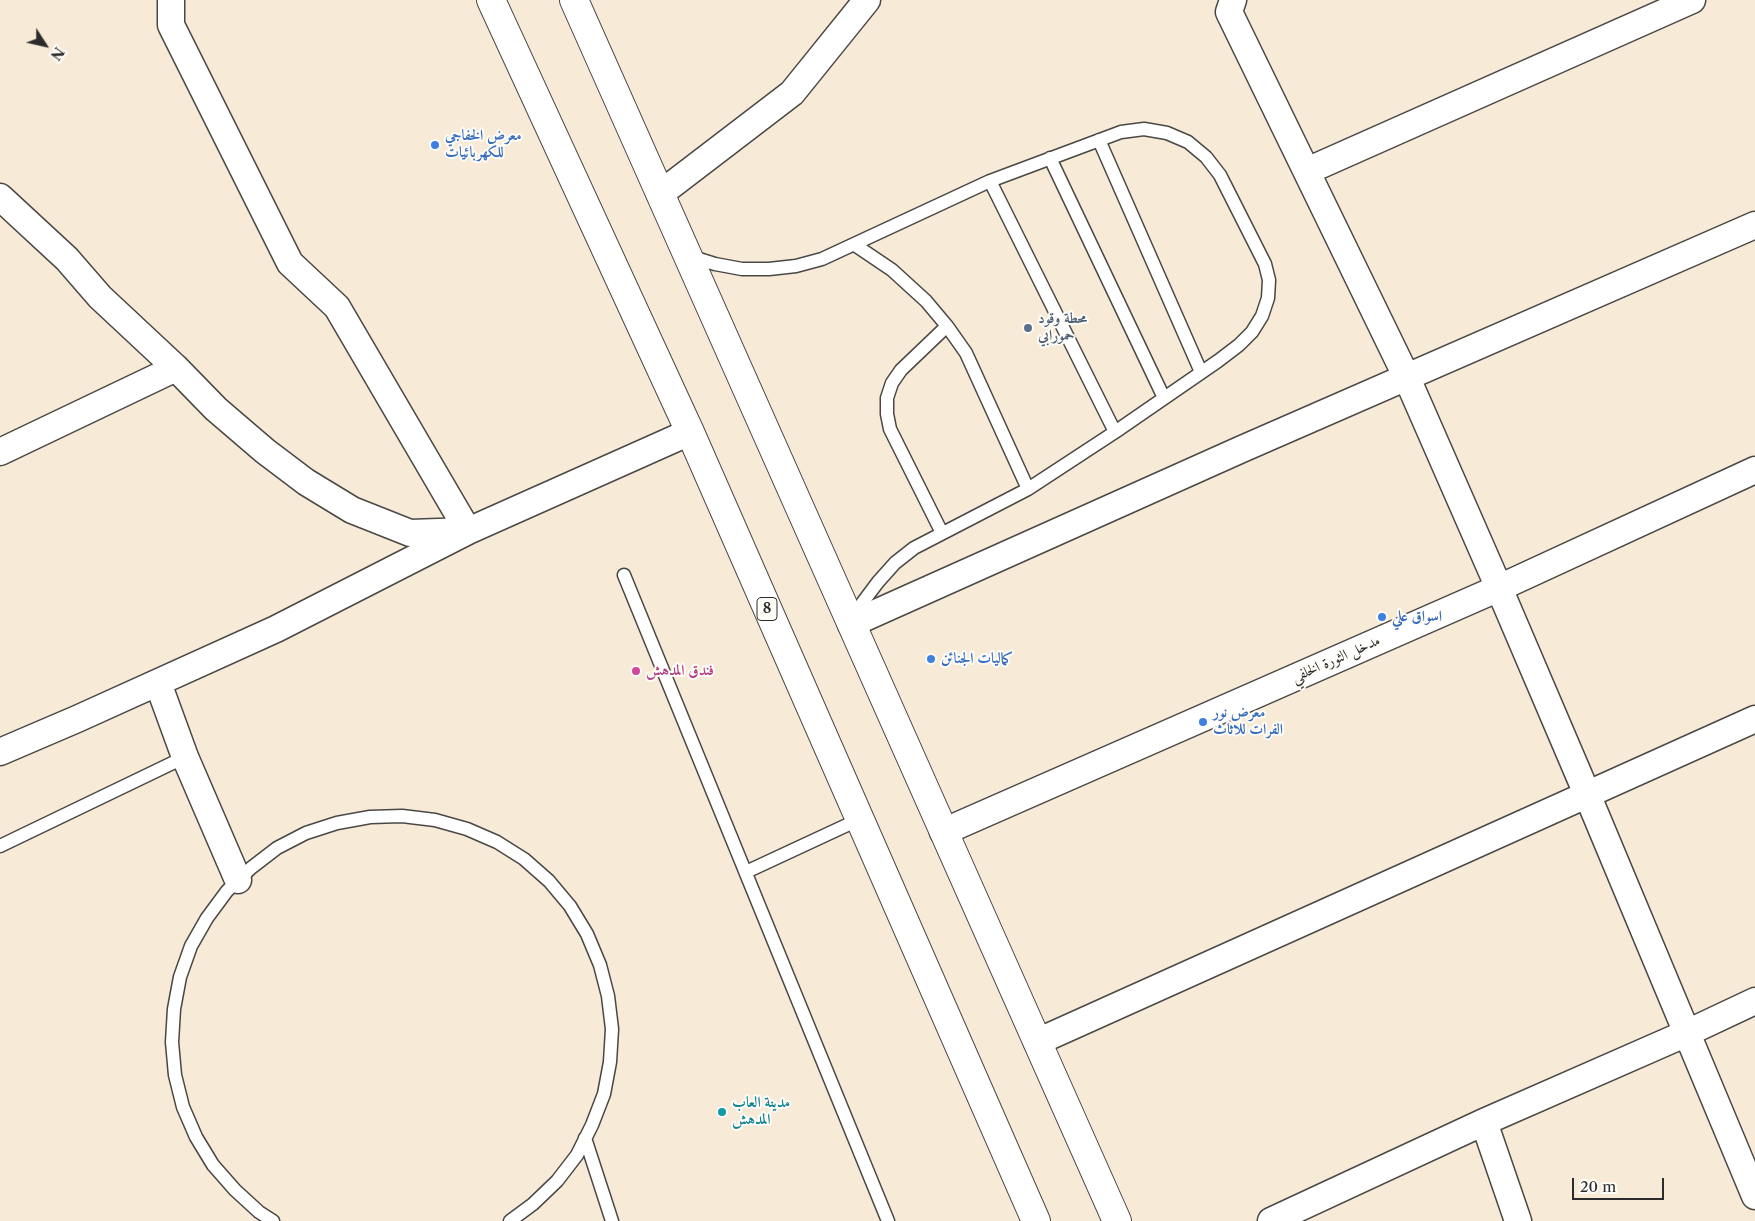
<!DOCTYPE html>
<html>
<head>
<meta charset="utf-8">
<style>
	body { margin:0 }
	#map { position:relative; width:1755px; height:1221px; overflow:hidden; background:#f7ead7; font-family:"Libre Caslon Text",serif }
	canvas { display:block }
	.north { position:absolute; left:20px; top:20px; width:50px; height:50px; -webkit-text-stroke:4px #fdfcf7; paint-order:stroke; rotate:125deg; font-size:14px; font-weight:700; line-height:20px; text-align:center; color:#2b2b2b }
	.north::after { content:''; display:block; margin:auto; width:18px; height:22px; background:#2b2b2b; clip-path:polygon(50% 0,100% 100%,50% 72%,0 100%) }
	.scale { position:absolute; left:1572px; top:1178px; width:92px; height:22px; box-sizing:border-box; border:2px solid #2b2b2b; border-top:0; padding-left:6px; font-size:15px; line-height:18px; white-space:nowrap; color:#2b2b2b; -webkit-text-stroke:4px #fdfcf7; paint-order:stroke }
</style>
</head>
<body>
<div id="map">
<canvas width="1755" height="1221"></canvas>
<div class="north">N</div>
<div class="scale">20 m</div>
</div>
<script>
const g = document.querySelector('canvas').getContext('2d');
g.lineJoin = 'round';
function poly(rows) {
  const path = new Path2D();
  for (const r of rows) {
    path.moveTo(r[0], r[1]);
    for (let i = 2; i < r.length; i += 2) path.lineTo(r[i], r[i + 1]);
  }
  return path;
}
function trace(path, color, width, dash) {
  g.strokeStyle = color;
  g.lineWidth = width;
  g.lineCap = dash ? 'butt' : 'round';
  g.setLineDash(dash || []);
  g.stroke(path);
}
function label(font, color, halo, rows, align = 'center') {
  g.font = font + ' "Libre Caslon Text",Amiri,serif';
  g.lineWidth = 4;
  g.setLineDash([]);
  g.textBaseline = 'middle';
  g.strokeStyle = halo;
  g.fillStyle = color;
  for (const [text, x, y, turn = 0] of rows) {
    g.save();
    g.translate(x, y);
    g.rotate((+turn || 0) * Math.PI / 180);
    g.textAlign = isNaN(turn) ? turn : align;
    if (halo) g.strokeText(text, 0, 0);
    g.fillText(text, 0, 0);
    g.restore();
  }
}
const service = poly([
	[1099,140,1201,372],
	[1050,158,1164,398],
	[990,181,1115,432],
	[855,245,892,270,926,301,947,326,966,353,1028,489],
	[689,256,715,264,742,269,769,269,796,266,822,259,990,181,1121,132,1144,129,1167,133,1188,142,1206,157,1220,175,1265,264,1269,280,1268,298,1262,316,1252,332,1239,345,1218,361,1115,432,1028,489,914,548,895,563,878,582,863,602,853,620],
	[942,533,890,429,887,414,887,398,892,383,901,370,947,326],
	[624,575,888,1221],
	[0,846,185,757],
	[746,872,860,819],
	[585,1138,612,1221],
	[273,1221,259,1212,235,1190,213,1165,196,1137,183,1107,175,1075,172,1042,174,1009,180,977,191,946,207,918,227,891,251,868,277,848,306,833,337,823,370,817,402,816,435,820,467,829,497,842,524,859,549,881,570,906,587,934,600,965,608,996,612,1029,610,1062,604,1094,592,1125,577,1155,557,1181,533,1204,510,1221]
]);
const minor = poly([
	[1233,0,1229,12,1407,378,1499,588,1587,794,1755,1196],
	[1307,171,1692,0],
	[660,194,792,93,867,0],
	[0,197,67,259,100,297,176,368,216,409,265,451,306,482,352,510,410,533,468,531,337,307,290,263,171,25,171,0],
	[0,452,176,368],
	[851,624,1242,449,1755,225],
	[158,683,185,757,238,880],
	[0,752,77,719,276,629,468,531,690,432],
	[943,832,1499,588,1755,470],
	[1037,1042,1755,719],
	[1484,1122,1518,1221],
	[1271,1221,1484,1122,1687,1033,1755,1001]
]);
const trunk = poly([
	[491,0,690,432,1036,1221],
	[574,0,1117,1221]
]);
trace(service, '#4a4845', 15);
trace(minor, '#4a4845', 29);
trace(trunk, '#4a4845', 30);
trace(service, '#fff', 12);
trace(minor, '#fff', 26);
trace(trunk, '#fff', 28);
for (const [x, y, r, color] of [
	[435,145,5,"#3f7fe0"],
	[1028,328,5,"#5c6f8a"],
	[1382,617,5,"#3f7fe0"],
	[931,659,5,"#3f7fe0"],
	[636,671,5,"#d1479c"],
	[1203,722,5,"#3f7fe0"],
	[722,1112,5,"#0f9aa8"]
]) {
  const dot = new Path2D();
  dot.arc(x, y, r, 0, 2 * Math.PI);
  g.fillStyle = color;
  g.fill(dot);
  trace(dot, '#fdfcf7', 2);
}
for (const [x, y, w] of [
	[767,609,20]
]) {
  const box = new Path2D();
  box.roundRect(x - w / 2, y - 11.5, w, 23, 4);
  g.fillStyle = '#fdfcf7';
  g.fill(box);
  trace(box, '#2b2b2b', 1);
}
label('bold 14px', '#2b2b2b', null, [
	["8",767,609]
]);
label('bold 15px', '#366cbe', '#fdfcf7', [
	["معرض الخفاجي",445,136],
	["للكهربائيات",445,153],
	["اسواق علي",1392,617],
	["كماليات الجنائن",941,659],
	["معرض نور",1213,713],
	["الفرات للاثاث",1213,730]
], 'left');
label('bold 15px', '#4e5e75', '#fdfcf7', [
	["محطة وقود",1038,319],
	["حمورابي",1038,336]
], 'left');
label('15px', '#2b2b2b', '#fdfcf7', [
	["مدخل الثورة الخلفي",1336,659,-24]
]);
label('bold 15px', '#b23c85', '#fdfcf7', [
	["فندق المدهش",646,671]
], 'left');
label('bold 15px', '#0d838f', '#fdfcf7', [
	["مدينة العاب",732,1103],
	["المدهش",732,1120]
], 'left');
</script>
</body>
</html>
